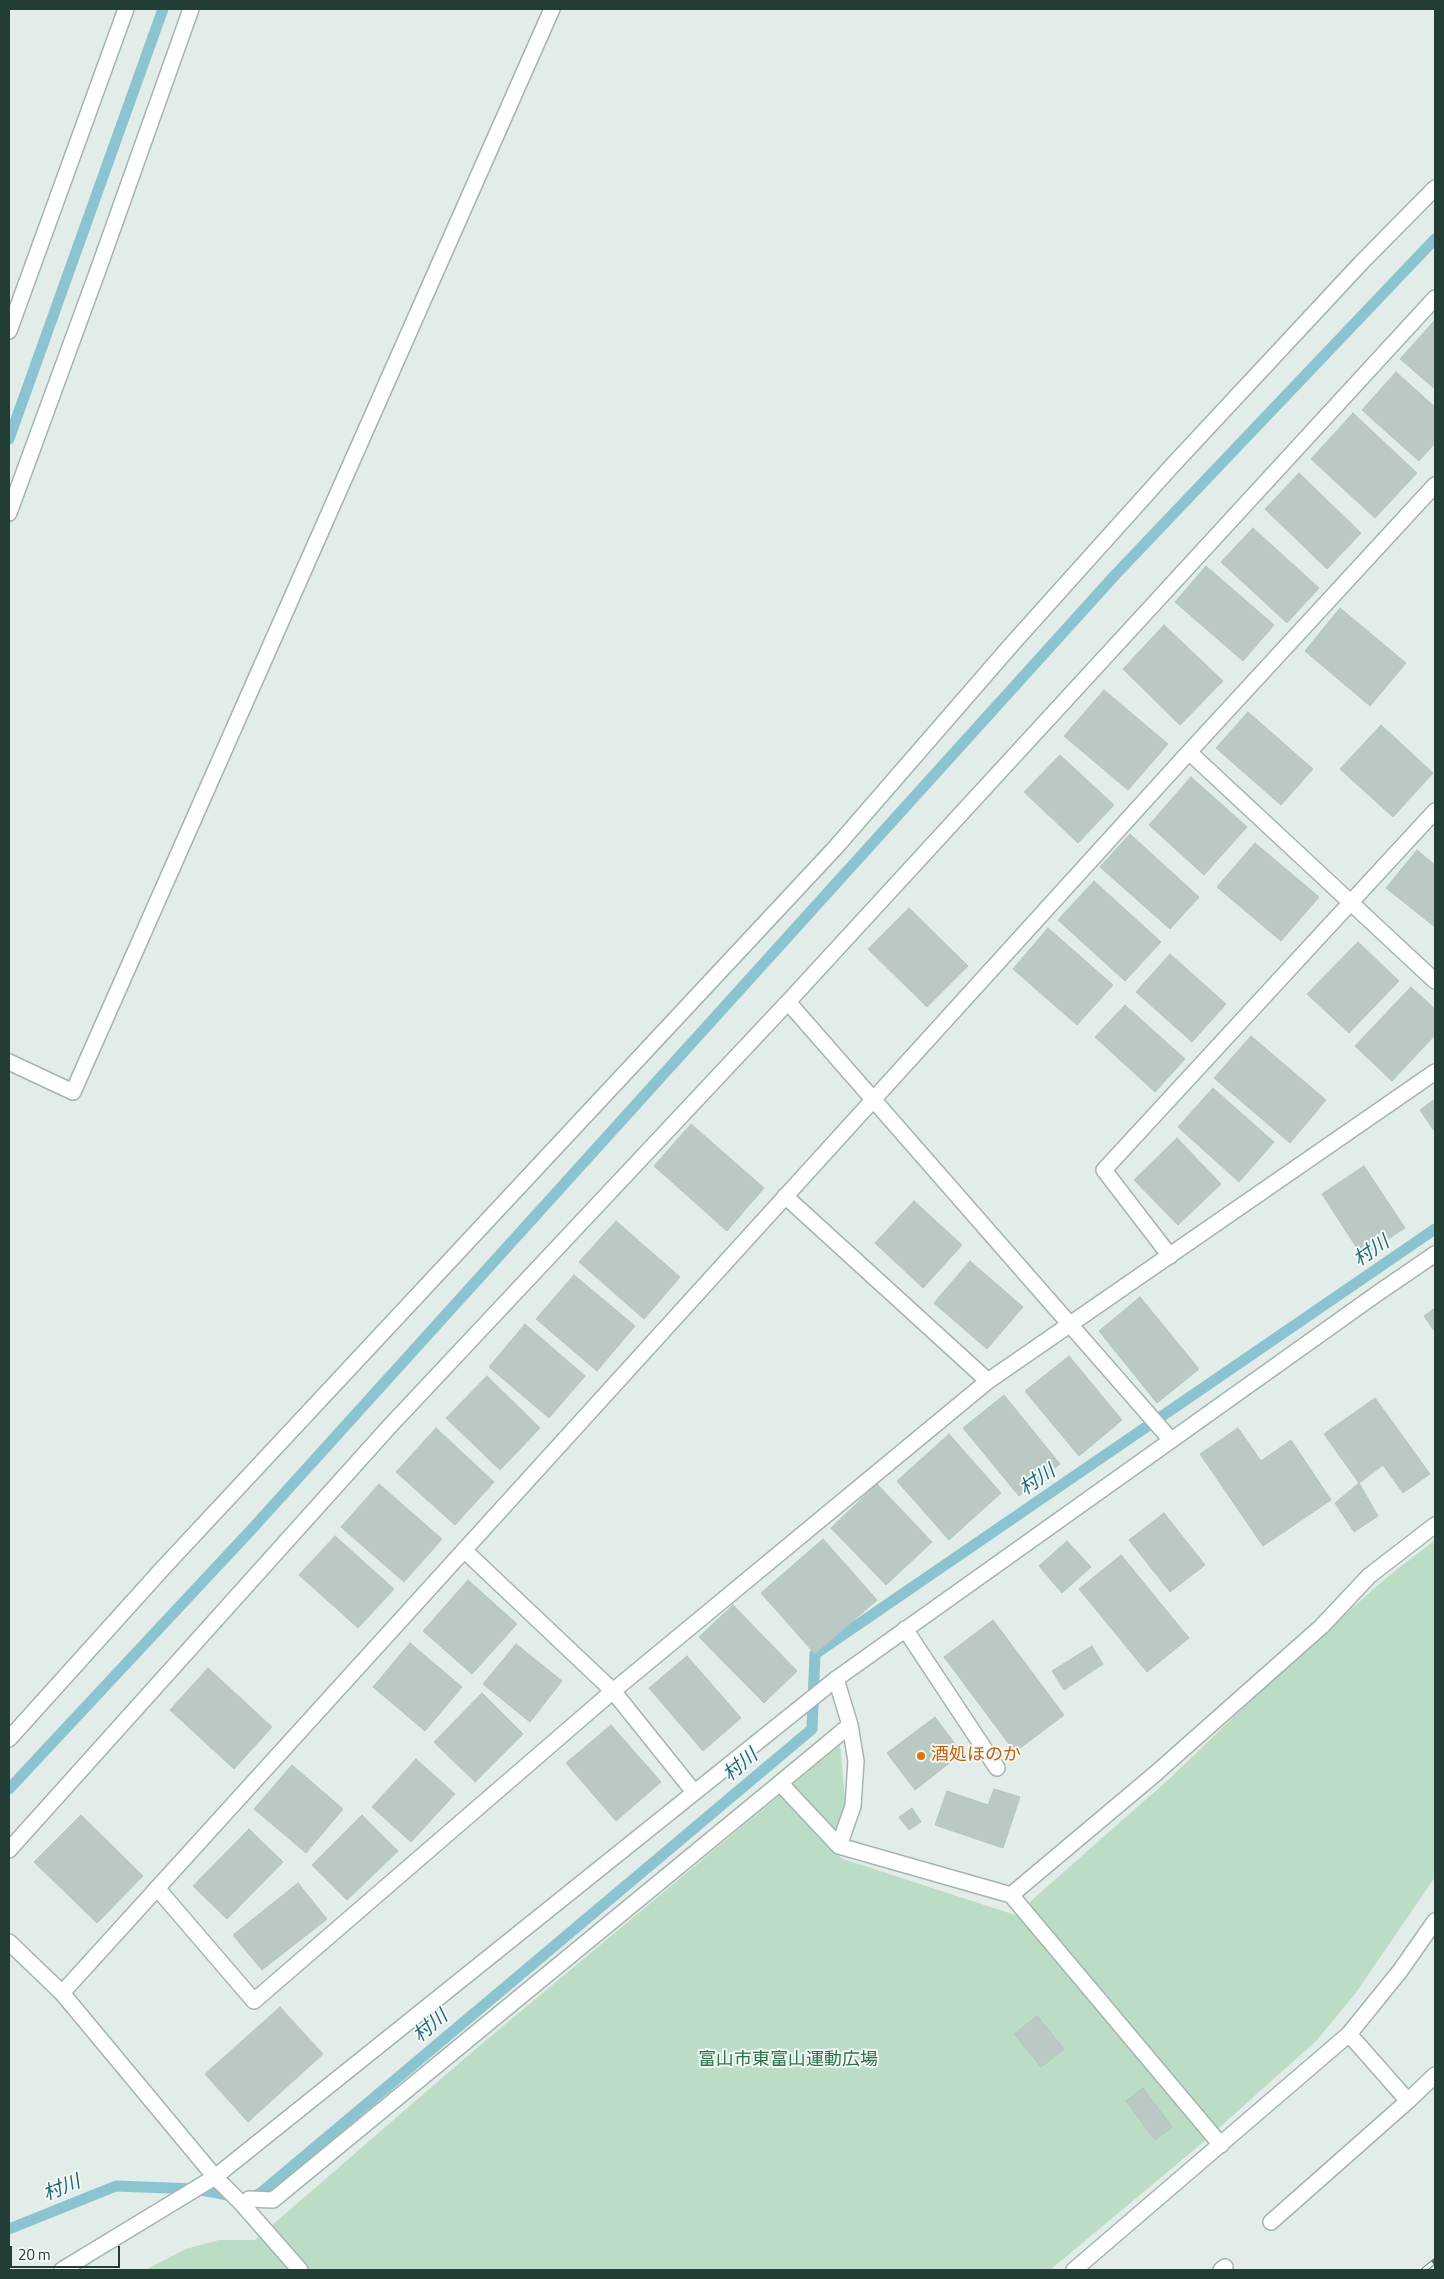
<!DOCTYPE html>
<html>
<head>
<meta charset="utf-8">
<style>
	body { margin:0 }
	#map { position:relative; width:1444px; height:2279px; overflow:hidden; background:#e2ece8; font-family:"Titillium Web",sans-serif }
	canvas { display:block }
	.frame { position:absolute; inset:0; border:10px solid #223c36; pointer-events:none }
	.scale { position:absolute; left:10px; top:2246px; width:110px; height:22px; box-sizing:border-box; border:2px solid #223c36; border-top:0; padding-left:6px; font-size:15px; line-height:18px; white-space:nowrap; color:#223c36; -webkit-text-stroke:4px #f2f8f5; paint-order:stroke }
</style>
</head>
<body>
<div id="map">
<canvas width="1444" height="2279"></canvas>
<div class="frame"></div>
<div class="scale">20 m</div>
</div>
<script>
const g = document.querySelector('canvas').getContext('2d');
g.lineJoin = 'round';
function fillPath(path, color) {
  g.fillStyle = color;
  g.fill(path, 'evenodd');
}
function poly(rows) {
  const path = new Path2D();
  for (const r of rows) {
    path.moveTo(r[0], r[1]);
    for (let i = 2; i < r.length; i += 2) path.lineTo(r[i], r[i + 1]);
  }
  return path;
}
function trace(path, color, width, dash) {
  g.strokeStyle = color;
  g.lineWidth = width;
  g.lineCap = dash ? 'butt' : 'round';
  g.setLineDash(dash || []);
  g.stroke(path);
}
function label(font, color, halo, rows, align = 'center') {
  g.font = font + ' "Titillium Web","Noto Sans JP",sans-serif';
  g.lineWidth = 4;
  g.setLineDash([]);
  g.textBaseline = 'middle';
  g.strokeStyle = halo;
  g.fillStyle = color;
  for (const [text, x, y, turn = 0] of rows) {
    g.save();
    g.translate(x, y);
    g.rotate((+turn || 0) * Math.PI / 180);
    g.textAlign = isNaN(turn) ? turn : align;
    if (halo) g.strokeText(text, 0, 0);
    g.fillText(text, 0, 0);
    g.restore();
  }
}
fillPath(poly([
	[1435,1540,1435,1877,1355,1994,1316,2041,1201,2144,1050,2270,145,2270,186,2249,219,2240,255,2240,472,2052,840,1745,845,1800,838,1832,831,1850,843,1859,1015,1915,1168,1780,1287,1666,1385,1579]
]), '#bbdcc5');
trace(poly([
	[9,439,163,9],
	[9,1789,251,1530,1116,574,1435,239],
	[9,2229,116,2186,196,2189,249,2199,262,2192,812,1729,815,1654,1435,1229]
]), '#8bc4d0', 11);
const building = poly([
	[1435,320,1435,389,1400,359,1435,320],
	[1396,372,1435,407,1435,443,1419,461,1362,410,1396,372],
	[1353,413,1417,473,1375,518,1311,459,1353,413],
	[1299,473,1361,533,1327,569,1265,509,1299,473],
	[1253,528,1319,588,1287,623,1221,562,1253,528],
	[1206,566,1274,625,1243,661,1175,602,1206,566],
	[1340,608,1406,663,1370,706,1305,651,1340,608],
	[1164,625,1223,681,1180,725,1123,669,1164,625],
	[1104,690,1168,744,1128,790,1064,736,1104,690],
	[1248,712,1313,769,1281,805,1216,748,1248,712],
	[1381,725,1433,773,1393,817,1340,769,1381,725],
	[1060,755,1114,805,1078,843,1024,792,1060,755],
	[1191,777,1247,827,1204,875,1149,825,1191,777],
	[1130,834,1199,897,1170,929,1100,867,1130,834],
	[1255,843,1319,897,1281,941,1217,887,1255,843],
	[1417,850,1435,865,1435,927,1386,888,1417,850],
	[1094,881,1161,942,1125,981,1058,920,1094,881],
	[909,908,968,966,927,1007,868,949,909,908],
	[1048,928,1113,985,1077,1025,1013,969,1048,928],
	[1358,942,1399,981,1349,1033,1307,994,1358,942],
	[1170,954,1226,1004,1192,1042,1136,992,1170,954],
	[1411,987,1435,1009,1435,1035,1392,1081,1355,1046,1411,987],
	[1125,1005,1185,1059,1155,1092,1095,1037,1125,1005],
	[1251,1036,1326,1100,1290,1143,1214,1078,1251,1036],
	[1213,1088,1274,1142,1239,1182,1178,1127,1213,1088],
	[1435,1099,1435,1132,1420,1110,1435,1099],
	[691,1124,764,1188,727,1231,654,1166,691,1124],
	[1177,1138,1221,1184,1178,1225,1134,1180,1177,1138],
	[1364,1166,1405,1228,1362,1256,1322,1194,1364,1166],
	[914,1201,962,1245,923,1288,875,1243,914,1201],
	[616,1221,680,1277,644,1319,579,1262,616,1221],
	[970,1261,1023,1307,987,1349,934,1303,970,1261],
	[574,1275,635,1326,597,1371,536,1319,574,1275],
	[1140,1297,1199,1369,1157,1403,1099,1331,1140,1297],
	[1435,1308,1435,1332,1424,1316,1435,1308],
	[525,1324,585,1376,549,1418,489,1367,525,1324],
	[1069,1356,1122,1420,1079,1456,1025,1391,1069,1356],
	[487,1376,540,1428,500,1470,446,1418,487,1376],
	[1004,1395,1060,1464,1019,1496,963,1428,1004,1395],
	[1375,1398,1430,1474,1403,1493,1383,1465,1359,1483,1324,1434,1375,1398],
	[436,1428,494,1482,455,1525,396,1472,436,1428],
	[1238,1428,1261,1461,1291,1440,1331,1500,1263,1546,1200,1454,1238,1428],
	[949,1434,1001,1493,949,1540,897,1481,949,1434],
	[1359,1483,1378,1516,1354,1532,1335,1503,1359,1483],
	[379,1484,442,1539,404,1582,341,1527,379,1484],
	[877,1484,932,1542,886,1585,831,1528,877,1484],
	[1164,1513,1205,1565,1170,1592,1129,1540,1164,1513],
	[335,1536,394,1589,358,1628,299,1575,335,1536],
	[823,1539,877,1600,815,1654,761,1593,823,1539],
	[1067,1541,1091,1567,1062,1593,1039,1566,1067,1541],
	[1121,1555,1189,1638,1147,1672,1079,1589,1121,1555],
	[468,1580,517,1624,472,1674,423,1631,468,1580],
	[733,1605,797,1671,764,1703,699,1637,733,1605],
	[993,1620,1064,1715,1015,1752,944,1657,993,1620],
	[410,1643,462,1687,425,1731,373,1687,410,1643],
	[516,1644,562,1681,530,1722,483,1684,516,1644],
	[1092,1646,1103,1664,1064,1690,1052,1671,1092,1646],
	[687,1656,741,1718,703,1751,649,1688,687,1656],
	[208,1668,272,1727,234,1769,170,1710,208,1668],
	[482,1693,523,1734,475,1782,434,1742,482,1693],
	[935,1717,962,1753,915,1790,887,1753,935,1717],
	[611,1725,661,1782,616,1821,566,1763,611,1725],
	[416,1759,455,1794,411,1842,372,1807,416,1759],
	[292,1765,343,1809,306,1853,254,1809,292,1765],
	[994,1789,1020,1797,1003,1848,935,1825,947,1791,988,1805,994,1789],
	[912,1808,921,1822,909,1830,899,1817,912,1808],
	[81,1815,143,1876,97,1923,34,1862,81,1815],
	[362,1815,398,1851,347,1900,312,1865,362,1815],
	[249,1829,283,1862,227,1919,193,1886,249,1829],
	[298,1883,327,1919,262,1970,233,1935,298,1883],
	[280,2007,323,2054,248,2122,205,2074,280,2007],
	[1037,2016,1064,2049,1041,2067,1014,2034,1037,2016],
	[1143,2088,1172,2127,1155,2140,1126,2101,1143,2088]
]);
fillPath(building, '#bac9c4');
trace(building, '#b4c5bf', 1);
const service = poly([
	[1408,2101,1435,2075],
	[1271,2222,1408,2101,1349,2034],
	[1221,2270,1225,2267]
]);
const minor = poly([
	[9,331,126,9],
	[9,513,97,273,191,9],
	[1189,752,1435,981],
	[788,1002,1435,298],
	[9,1062,73,1092,552,9],
	[785,1196,988,1381],
	[1170,1256,1104,1170,1435,811],
	[464,1550,613,1691,694,1792],
	[905,1629,997,1768],
	[836,1679,850,1725,856,1761,853,1806,839,1846,1011,1895],
	[9,1739,164,1567,836,847,1013,643,1171,467,1361,263,1435,188],
	[839,1846,780,1783,850,1725],
	[9,1850,389,1427,788,1002,1171,1440],
	[157,1888,254,2001,613,1691,988,1381,1435,1072],
	[62,1993,1189,752,1435,485],
	[1221,2145,1011,1895,1155,1774,1322,1626,1369,1576,1435,1525],
	[243,2205,249,2199,273,2200,780,1783],
	[62,2270,215,2177,836,1679,1378,1293,1435,1254],
	[1074,2270,1349,2034,1400,1971,1435,1921]
]);
const tertiary = poly([
	[9,1942,62,1993,215,2177,243,2205,300,2270]
]);
trace(service, '#a5b4af', 18);
trace(minor, '#a5b4af', 18);
trace(tertiary, '#a5b4af', 18);
trace(service, '#fff', 15);
trace(minor, '#fff', 15);
trace(tertiary, '#fff', 15);
const rail = poly([
	[1424,2270,1435,2261]
]);
trace(rail, '#5d7871', 5.5);
trace(rail, '#f2f8f5', 4, [11]);
for (const [x, y, r, color] of [
	[921,1756,5,"#e8710a"]
]) {
  const dot = new Path2D();
  dot.arc(x, y, r, 0, 2 * Math.PI);
  g.fillStyle = color;
  g.fill(dot);
  trace(dot, '#f2f8f5', 2);
}
label('18px', '#c56008', '#f2f8f5', [
	["酒処ほのか",931,1756]
], 'left');
label('18px', '#2d7249', '#f2f8f5', [
	["富山市東富山運動広場",788,2061]
]);
label('italic 19px', '#1e6677', '#f2f8f5', [
	["村川",1372,1252,-34],
	["村川",1038,1481,-34],
	["村川",741,1766,-40],
	["村川",431,2027,-40],
	["村川",62,2189,-22]
]);
</script>
</body>
</html>
